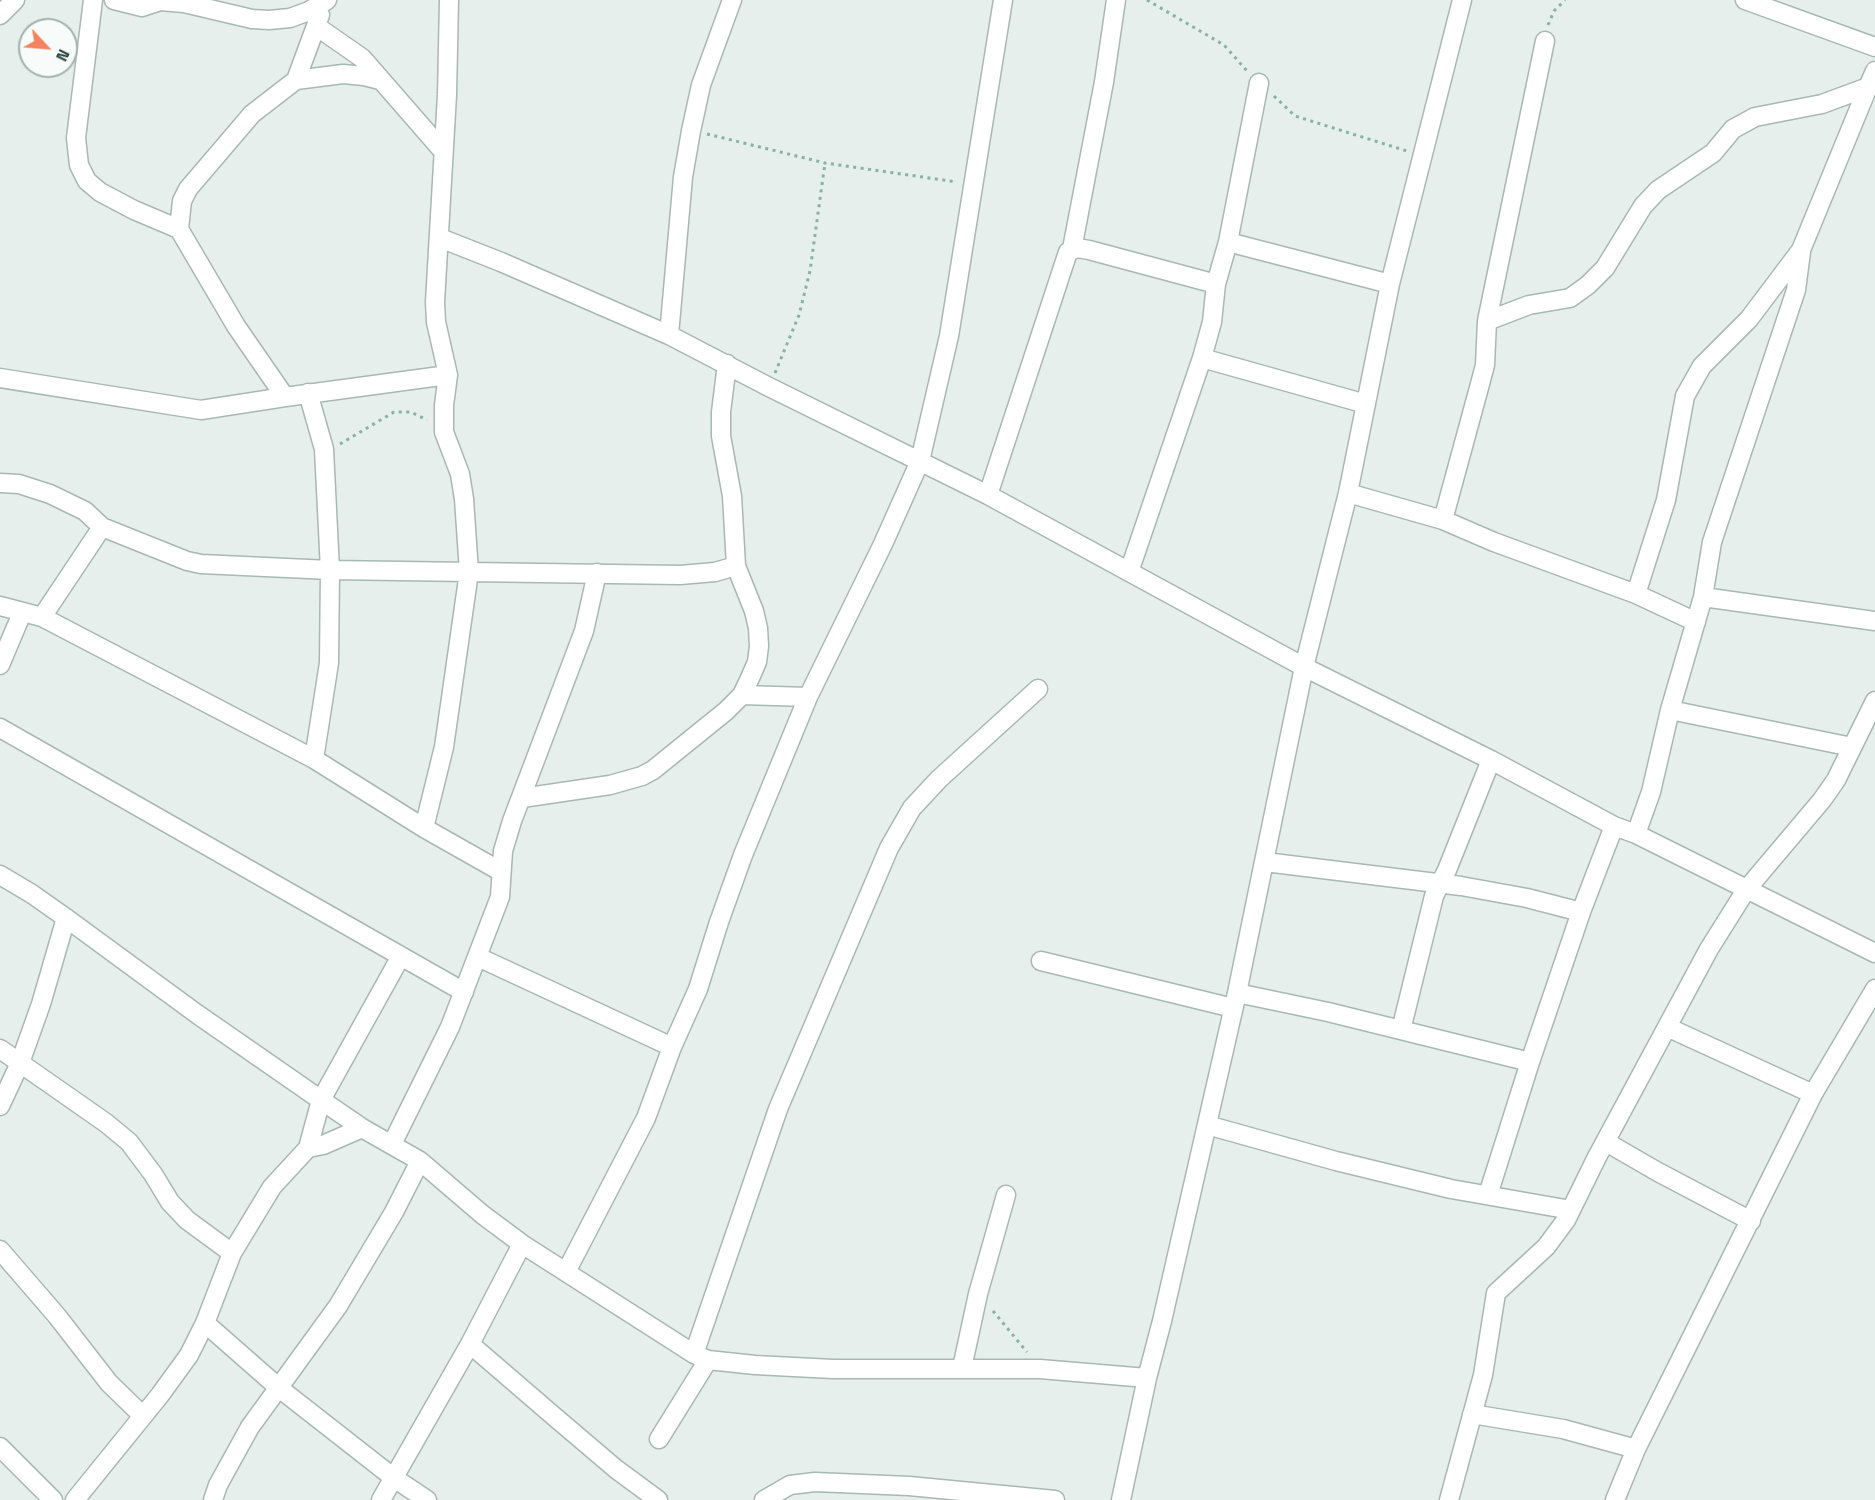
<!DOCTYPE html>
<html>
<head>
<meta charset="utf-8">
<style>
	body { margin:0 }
	#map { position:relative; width:1875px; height:1500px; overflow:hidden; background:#e6efeb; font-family:"Space Grotesk",sans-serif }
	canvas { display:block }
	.north { position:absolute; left:18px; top:18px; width:60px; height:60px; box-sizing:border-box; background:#f7fbf9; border:2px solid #a3b1ad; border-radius:50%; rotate:116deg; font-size:16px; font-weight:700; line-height:24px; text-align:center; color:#24423a }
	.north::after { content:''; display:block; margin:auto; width:21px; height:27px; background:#f4845f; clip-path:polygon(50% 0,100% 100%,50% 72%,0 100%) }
</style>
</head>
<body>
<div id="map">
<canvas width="1875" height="1500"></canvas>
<div class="north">N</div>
</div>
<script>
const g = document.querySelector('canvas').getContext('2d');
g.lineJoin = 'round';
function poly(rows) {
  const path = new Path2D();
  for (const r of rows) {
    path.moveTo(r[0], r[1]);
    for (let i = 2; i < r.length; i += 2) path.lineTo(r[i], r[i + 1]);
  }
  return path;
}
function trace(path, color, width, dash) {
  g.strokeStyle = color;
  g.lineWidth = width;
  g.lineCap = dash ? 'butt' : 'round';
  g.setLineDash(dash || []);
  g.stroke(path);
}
const street = poly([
	[93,0,76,138,79,165,87,181,100,192,134,210,179,229,236,326,285,397],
	[114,0,142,7,160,1,184,3,252,19,269,20,290,18,309,11,327,0],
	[1745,0,1875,47],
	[0,15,15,0],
	[316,26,362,58,443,151],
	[296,80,320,15],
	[179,229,182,201,188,189,252,114,296,80,343,74,364,76,380,80],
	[440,238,501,262,669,335,769,387,988,495,1304,667,1491,760,1614,826,1636,834,1875,953],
	[1228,242,1390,284],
	[1072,249,1104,82,1116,0],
	[1487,321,1545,41],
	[669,335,683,177,691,131,701,85,732,0],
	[1202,358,1366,404],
	[0,378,201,410,285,397,448,375],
	[308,393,324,449,330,570,329,663,314,759],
	[0,483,19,484,50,494,85,511,102,527,187,561,201,564,330,570,680,575,715,572,736,566],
	[1348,493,1443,520,1494,542,1636,594,1666,500,1685,396,1702,366,1749,319,1801,250,1868,87],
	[988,495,1068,252,1077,248,1089,250,1216,284],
	[1443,520,1480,384,1485,365,1487,321,1529,305,1570,298,1588,285,1605,268,1643,206,1658,190,1713,153,1733,129,1755,117,1822,104,1868,87,1875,71],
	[1129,572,1202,358,1212,322,1216,284,1228,242,1259,83],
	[1636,594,1696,622],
	[1703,597,1875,621],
	[0,606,42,617,314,759,424,828,500,871],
	[42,617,102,527],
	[0,665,22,613],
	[742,695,808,697],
	[1670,710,1852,747],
	[0,728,464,992],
	[522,798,610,785,642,776,653,770,726,711,742,695,750,678,757,662,759,646,758,628,754,611,736,566,732,496,721,436,721,412,727,364],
	[424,828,444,747,469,572,464,499,460,474,444,432,444,405,448,375,436,322,435,302,447,95,449,0],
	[1636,834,1651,792,1670,710,1703,597,1712,542,1796,290,1801,252],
	[1265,862,1461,886,1527,898,1581,912],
	[0,875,32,894,66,918,197,1014,321,1100,362,1128,420,1161,483,1215,522,1244,694,1354,708,1360,755,1365,833,1369,1040,1369,1147,1378],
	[478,957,672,1047],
	[1041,961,1233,1008],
	[1237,993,1328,1012,1530,1062],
	[1667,1027,1813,1094],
	[1401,1030,1434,896,1447,870,1491,760],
	[0,1049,106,1123,129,1142,153,1174,170,1202,187,1220,232,1253],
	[0,1106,20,1063,41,1004,66,918],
	[1207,1125,1336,1161,1451,1189,1571,1210],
	[1606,1142,1658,1172,1751,1221],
	[392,1144,450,1027,500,897,503,851,512,821,584,631,597,573],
	[308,1148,321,1100,401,956],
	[1488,1195,1530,1062,1581,912,1614,826],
	[0,1250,57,1316,109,1383,143,1416],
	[566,1272,646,1118,672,1047,698,989,719,922,743,855,808,697,883,544,920,461,949,336,1003,0],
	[205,1323,279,1388,394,1478,427,1500],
	[470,1344,556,1418,616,1469,658,1500],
	[694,1354,778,1109,889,848,912,808,939,779,1038,689],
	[962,1368,978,1294,1006,1195],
	[1472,1414,1563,1429,1636,1449],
	[659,1439,708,1360],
	[0,1447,53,1500],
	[75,1500,160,1395,189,1355,205,1323,232,1253,272,1187,308,1148,323,1145,362,1128],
	[213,1500,218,1485,250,1427,338,1306,394,1212,420,1161],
	[381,1500,470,1344,522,1244],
	[764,1500,790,1485,815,1482,909,1486,1055,1500],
	[1121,1500,1147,1378,1162,1321,1237,993,1304,667,1348,493,1390,284,1462,0],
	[1449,1500,1483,1375,1496,1293,1546,1247,1566,1220,1597,1157,1709,949,1746,890,1822,800,1836,780,1875,701],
	[1615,1500,1636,1449,1813,1094,1875,989]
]);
trace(street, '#a8b8b2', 21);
trace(poly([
	[1147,0,1224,45,1247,71],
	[1548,25,1554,11,1565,0],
	[1274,96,1295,116,1407,151],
	[707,134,825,163,957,182],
	[775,373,799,315,810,271,825,163],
	[340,444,394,412,411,412,427,420],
	[993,1311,1027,1352]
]), '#86b3a5', 3, [3, 4.5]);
trace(street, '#fff', 18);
</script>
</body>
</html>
